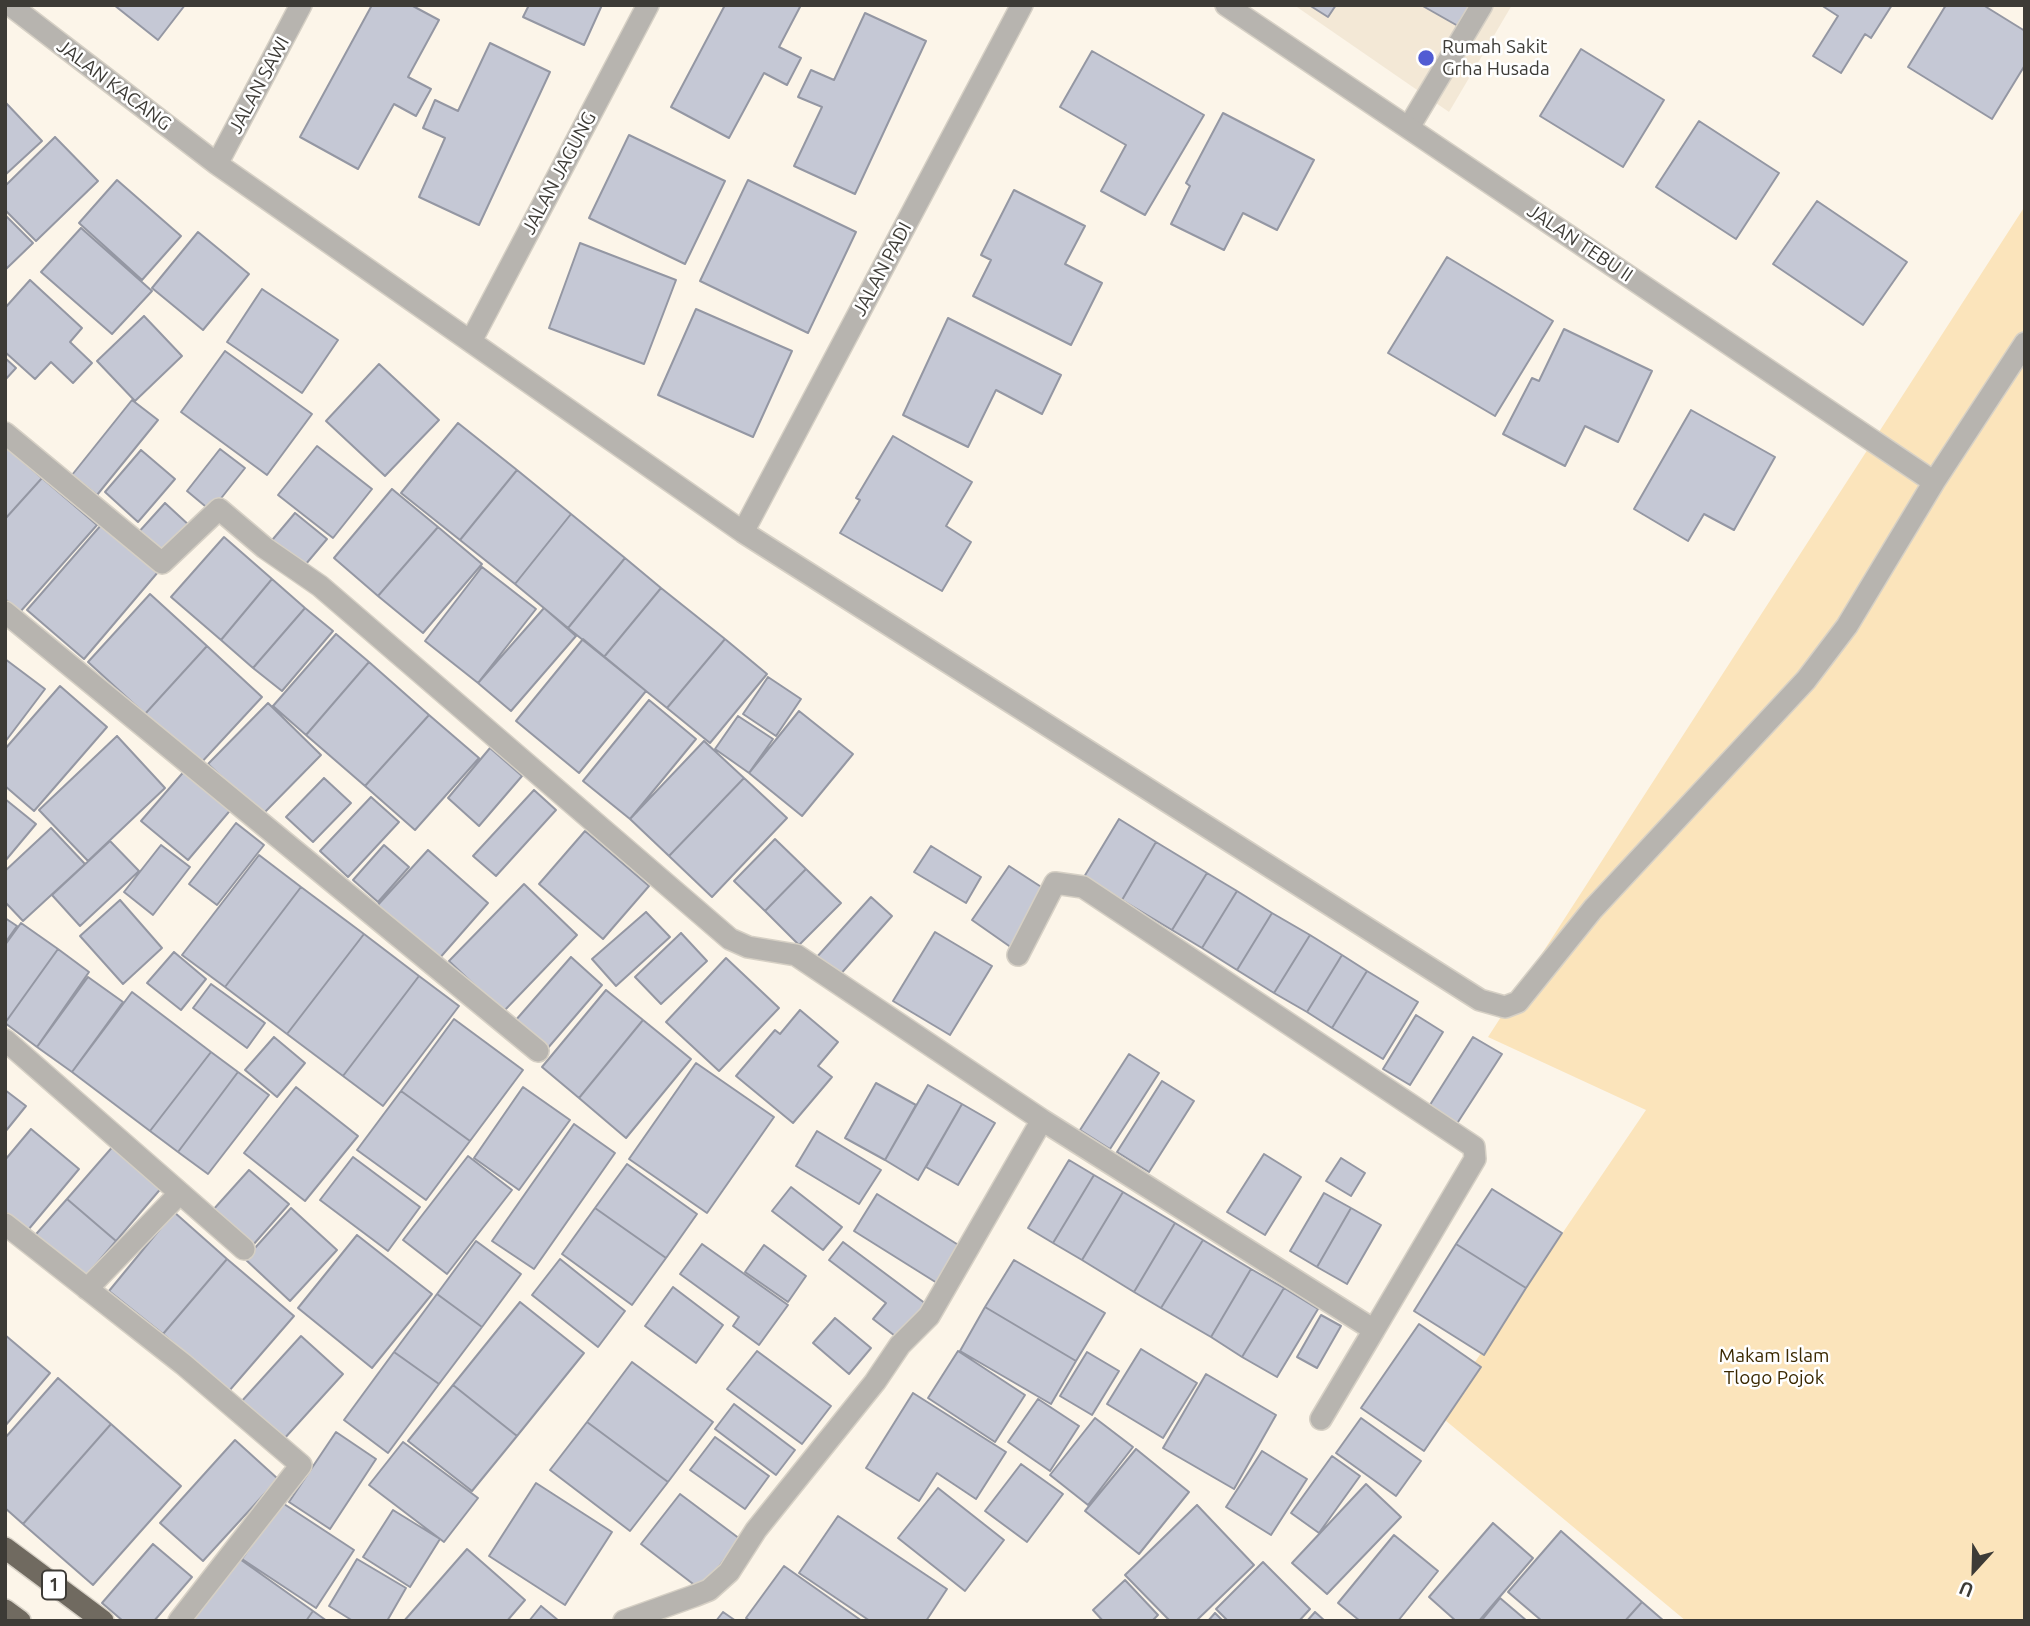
<!DOCTYPE html>
<html>
<head>
<meta charset="utf-8">
<style>
	body { margin:0 }
	#map { position:relative; width:2030px; height:1626px; overflow:hidden; background:#fcf5e9; font-family:Ubuntu,sans-serif }
	canvas { display:block }
	.frame { position:absolute; inset:0; border:7px solid #3d3b36; pointer-events:none }
	.north { position:absolute; left:1939px; top:1535px; width:70px; height:70px; -webkit-text-stroke:5px #fff; paint-order:stroke; rotate:202deg; font-size:19px; font-weight:700; line-height:28px; text-align:center; color:#3d3b36 }
	.north::after { content:''; display:block; margin:auto; width:24px; height:32px; background:#3d3b36; clip-path:polygon(50% 0,100% 100%,50% 72%,0 100%) }
</style>
</head>
<body>
<div id="map">
<canvas width="2030" height="1626"></canvas>
<div class="frame"></div>
<div class="north">U</div>
</div>
<script>
const g = document.querySelector('canvas').getContext('2d');
g.lineJoin = 'round';
function fillPath(path, color) {
  g.fillStyle = color;
  g.fill(path, 'evenodd');
}
function poly(rows) {
  const path = new Path2D();
  for (const r of rows) {
    path.moveTo(r[0], r[1]);
    for (let i = 2; i < r.length; i += 2) path.lineTo(r[i], r[i + 1]);
  }
  return path;
}
function trace(path, color, width, dash) {
  g.strokeStyle = color;
  g.lineWidth = width;
  g.lineCap = dash ? 'butt' : 'round';
  g.setLineDash(dash || []);
  g.stroke(path);
}
function label(font, color, halo, rows, align = 'center') {
  g.font = font + ' Ubuntu,sans-serif';
  g.lineWidth = 5;
  g.setLineDash([]);
  g.textBaseline = 'middle';
  g.strokeStyle = halo;
  g.fillStyle = color;
  for (const [text, x, y, turn = 0] of rows) {
    g.save();
    g.translate(x, y);
    g.rotate((+turn || 0) * Math.PI / 180);
    g.textAlign = isNaN(turn) ? turn : align;
    if (halo) g.strokeText(text, 0, 0);
    g.fillText(text, 0, 0);
    g.restore();
  }
}
fillPath(poly([
	[1294,5,1512,5,1449,112]
]), '#f3e8d6');
fillPath(poly([
	[2025,206,2025,1621,1686,1621,1439,1415,1646,1110,1488,1037]
]), '#fbe4bb');
const building = poly([
	[114,5,185,5,158,40,114,5],
	[372,5,411,5,439,20,408,77,431,89,416,116,394,104,358,169,300,137,372,5],
	[529,5,602,5,584,45,523,17,529,5],
	[725,5,801,5,779,47,801,58,787,85,764,73,729,138,671,107,725,5],
	[1309,5,1336,5,1328,17,1309,5],
	[1421,5,1470,5,1458,26,1421,5],
	[1821,5,1892,5,1871,38,1865,34,1841,73,1813,56,1838,16,1821,5],
	[1946,5,1983,5,2025,31,2025,65,1992,119,1908,67,1946,5],
	[865,13,926,41,855,194,794,166,822,107,798,97,811,70,834,80,865,13],
	[490,43,550,72,479,225,419,197,445,138,423,128,435,100,458,111,490,43],
	[1581,49,1664,100,1623,167,1540,116,1581,49],
	[1092,51,1204,115,1145,215,1101,191,1126,145,1060,107,1092,51],
	[6,103,42,141,5,175,5,104,6,103],
	[1223,113,1314,160,1277,230,1243,213,1224,250,1171,224,1190,186,1186,183,1223,113],
	[1699,121,1779,173,1736,239,1656,187,1699,121],
	[629,135,725,181,685,264,589,218,629,135],
	[55,137,98,181,36,241,5,210,5,186,55,137],
	[117,180,181,236,142,280,79,223,117,180],
	[748,180,856,232,808,333,700,281,748,180],
	[1014,190,1085,226,1065,264,1102,283,1071,345,973,296,991,260,981,255,1014,190],
	[1817,201,1907,262,1863,325,1773,264,1817,201],
	[5,215,33,243,5,270,5,215],
	[81,228,152,291,112,334,41,272,81,228],
	[198,232,249,274,203,330,152,288,198,232],
	[580,243,676,280,644,364,549,328,580,243],
	[1447,257,1553,321,1495,416,1388,353,1447,257],
	[30,280,82,328,70,342,92,363,73,383,51,362,35,379,5,352,5,308,30,280],
	[262,289,338,340,302,393,227,342,262,289],
	[696,309,792,351,753,437,658,395,696,309],
	[144,316,182,356,135,401,97,361,144,316],
	[948,318,1061,375,1042,414,996,390,968,447,903,415,948,318],
	[1564,329,1652,371,1618,442,1585,426,1565,466,1503,434,1532,378,1539,381,1564,329],
	[225,351,312,414,267,475,181,412,225,351],
	[5,358,16,368,5,380,5,358],
	[379,364,439,420,385,476,326,421,379,364],
	[132,400,158,420,97,495,72,475,132,400],
	[1691,410,1775,457,1734,530,1704,514,1688,541,1634,509,1691,410],
	[458,423,517,470,460,540,401,493,458,423],
	[893,436,972,482,946,526,971,542,942,591,840,533,860,500,856,498,893,436],
	[5,446,42,478,5,519,5,446],
	[317,446,372,489,333,538,278,495,317,446],
	[220,449,245,468,211,511,187,491,220,449],
	[141,450,175,479,138,522,105,492,141,450],
	[517,470,571,514,515,584,460,540,517,470],
	[42,478,97,525,20,612,5,599,5,519,42,478],
	[392,489,438,527,378,596,334,558,392,489],
	[165,503,191,527,163,557,137,534,165,503],
	[295,513,327,539,300,571,268,545,295,513],
	[571,514,625,558,568,628,515,584,571,514],
	[102,524,158,572,84,659,27,610,102,524],
	[438,527,482,564,423,633,378,596,438,527],
	[224,537,272,579,221,640,171,597,224,537],
	[625,558,661,588,604,657,568,628,625,558],
	[482,567,536,609,478,683,425,641,482,567],
	[272,579,305,608,253,668,221,640,272,579],
	[661,588,725,639,667,708,604,657,661,588],
	[150,594,207,646,145,714,88,662,150,594],
	[305,608,333,631,282,691,253,668,305,608],
	[544,608,576,636,511,711,478,683,544,608],
	[336,634,369,662,306,735,273,706,336,634],
	[583,639,646,691,579,773,516,721,583,639],
	[725,639,767,674,710,743,667,708,725,639],
	[207,646,262,697,199,765,145,714,207,646],
	[5,659,45,689,5,742,5,659],
	[369,662,429,715,365,786,306,735,369,662],
	[768,677,801,699,776,736,743,714,768,677],
	[60,686,107,727,34,811,5,786,5,749,60,686],
	[649,700,696,739,630,819,583,781,649,700],
	[268,703,321,755,262,815,208,764,268,703],
	[799,711,853,754,802,816,749,773,799,711],
	[429,715,479,758,415,830,365,786,429,715],
	[738,716,773,739,749,773,715,749,738,716],
	[117,736,165,788,88,861,39,810,117,736],
	[704,741,744,778,669,856,630,819,704,741],
	[490,748,522,776,479,826,448,798,490,748],
	[187,768,233,807,188,860,141,821,187,768],
	[324,778,351,803,313,842,286,817,324,778],
	[744,778,787,818,712,897,669,856,744,778],
	[534,790,556,810,496,876,473,856,534,790],
	[371,797,399,822,348,877,320,851,371,797],
	[5,799,36,824,5,861,5,799],
	[1119,819,1156,842,1122,900,1084,877,1119,819],
	[236,823,264,845,217,905,189,884,236,823],
	[51,828,85,864,23,921,5,902,5,871,51,828],
	[585,831,649,886,603,939,539,884,585,831],
	[775,839,806,869,765,911,734,881,775,839],
	[110,841,139,871,80,926,52,895,110,841],
	[1156,842,1207,873,1172,930,1122,900,1156,842],
	[161,845,190,867,153,915,124,892,161,845],
	[384,845,409,867,378,902,353,880,384,845],
	[931,846,981,877,966,903,914,872,931,846],
	[428,850,488,903,438,960,376,907,428,850],
	[259,855,301,887,225,987,182,955,259,855],
	[1009,866,1049,892,1012,948,972,920,1009,866],
	[806,869,841,903,799,945,765,911,806,869],
	[1207,873,1237,891,1202,948,1172,930,1207,873],
	[524,884,577,935,503,1012,449,961,524,884],
	[301,887,364,934,287,1034,225,987,301,887],
	[1237,891,1272,913,1237,970,1202,948,1237,891],
	[871,897,892,916,838,977,816,958,871,897],
	[120,900,162,948,123,984,80,936,120,900],
	[646,912,670,937,616,986,592,959,646,912],
	[1272,913,1310,935,1274,993,1237,970,1272,913],
	[5,918,17,926,5,943,5,918],
	[21,923,58,949,5,1023,5,945,21,923],
	[935,932,992,966,950,1035,893,1001,935,932],
	[681,933,707,961,661,1004,635,977,681,933],
	[364,934,419,976,343,1076,287,1034,364,934],
	[1310,935,1342,955,1307,1012,1274,993,1310,935],
	[58,949,89,972,37,1047,5,1023,58,949],
	[174,952,206,979,181,1010,147,983,174,952],
	[1342,955,1367,971,1332,1028,1307,1012,1342,955],
	[571,957,602,985,547,1049,515,1021,571,957],
	[726,958,779,1008,719,1071,666,1022,726,958],
	[1367,971,1418,1002,1383,1059,1332,1028,1367,971],
	[419,976,459,1006,383,1106,343,1076,419,976],
	[88,977,123,1002,72,1072,37,1047,88,977],
	[211,984,265,1023,247,1048,193,1008,211,984],
	[606,990,643,1020,579,1098,542,1067,606,990],
	[132,992,211,1052,150,1131,72,1072,132,992],
	[800,1010,838,1042,818,1066,832,1077,793,1123,736,1076,775,1030,780,1034,800,1010],
	[1416,1015,1443,1032,1410,1085,1383,1069,1416,1015],
	[454,1019,523,1070,470,1141,401,1091,454,1019],
	[643,1020,691,1059,626,1138,579,1098,643,1020],
	[274,1037,305,1063,277,1097,245,1070,274,1037],
	[1473,1037,1502,1054,1456,1125,1428,1108,1473,1037],
	[211,1052,238,1072,178,1152,150,1131,211,1052],
	[1129,1054,1159,1073,1110,1149,1080,1130,1129,1054],
	[696,1063,774,1117,707,1213,629,1159,696,1063],
	[238,1072,269,1095,208,1174,178,1152,238,1072],
	[1162,1081,1194,1101,1149,1172,1117,1152,1162,1081],
	[876,1083,916,1105,885,1160,845,1138,876,1083],
	[928,1085,962,1104,918,1180,885,1160,928,1085],
	[296,1087,358,1136,305,1201,244,1153,296,1087],
	[523,1087,570,1120,519,1190,474,1158,523,1087],
	[5,1090,26,1106,5,1132,5,1090],
	[401,1091,470,1141,426,1200,357,1150,401,1091],
	[962,1104,995,1123,958,1185,926,1167,962,1104],
	[574,1124,615,1153,534,1269,492,1241,574,1124],
	[31,1129,79,1169,28,1230,5,1212,5,1160,31,1129],
	[817,1131,881,1170,859,1204,796,1166,817,1131],
	[115,1144,163,1186,116,1241,67,1199,115,1144],
	[1264,1154,1301,1177,1265,1235,1227,1212,1264,1154],
	[468,1156,512,1190,447,1274,403,1240,468,1156],
	[353,1157,420,1207,388,1251,320,1200,353,1157],
	[1341,1158,1365,1173,1351,1196,1326,1181,1341,1158],
	[1069,1160,1094,1175,1053,1243,1028,1228,1069,1160],
	[627,1164,697,1214,666,1258,595,1208,627,1164],
	[249,1170,289,1204,253,1245,213,1210,249,1170],
	[1094,1175,1123,1192,1082,1260,1053,1243,1094,1175],
	[791,1187,842,1227,823,1250,772,1211,791,1187],
	[1492,1189,1562,1233,1526,1288,1456,1244,1492,1189],
	[1123,1192,1175,1223,1134,1292,1082,1260,1123,1192],
	[1324,1193,1351,1208,1317,1267,1290,1251,1324,1193],
	[877,1194,960,1246,937,1283,854,1231,877,1194],
	[67,1199,116,1241,80,1283,30,1241,67,1199],
	[291,1208,337,1250,290,1301,245,1259,291,1208],
	[595,1208,666,1258,632,1305,562,1254,595,1208],
	[1351,1208,1381,1225,1347,1284,1317,1267,1351,1208],
	[174,1212,227,1259,163,1334,109,1291,174,1212],
	[1175,1223,1203,1240,1161,1308,1134,1292,1175,1223],
	[357,1235,432,1294,372,1368,298,1308,357,1235],
	[1203,1240,1251,1269,1211,1337,1161,1308,1203,1240],
	[476,1241,521,1274,482,1327,437,1294,476,1241],
	[843,1242,926,1304,899,1339,873,1319,886,1303,829,1260,843,1242],
	[702,1244,788,1305,759,1345,733,1326,739,1317,680,1274,702,1244],
	[1456,1244,1526,1288,1484,1355,1414,1311,1456,1244],
	[764,1245,806,1276,788,1302,745,1272,764,1245],
	[227,1259,294,1316,229,1391,163,1334,227,1259],
	[560,1259,625,1311,598,1347,532,1295,560,1259],
	[1014,1260,1105,1313,1076,1361,985,1307,1014,1260],
	[1251,1269,1284,1288,1242,1357,1211,1337,1251,1269],
	[673,1287,723,1325,696,1363,645,1326,673,1287],
	[1284,1288,1318,1309,1277,1377,1242,1357,1284,1288],
	[437,1294,482,1327,439,1384,394,1352,437,1294],
	[520,1302,584,1353,517,1436,453,1385,520,1302],
	[985,1307,1076,1361,1051,1404,960,1351,985,1307],
	[1321,1315,1341,1326,1317,1368,1297,1357,1321,1315],
	[835,1318,871,1348,849,1374,813,1343,835,1318],
	[1419,1324,1481,1367,1424,1451,1361,1408,1419,1324],
	[5,1335,50,1373,5,1426,5,1335],
	[301,1336,343,1374,283,1440,241,1402,301,1336],
	[1141,1349,1197,1383,1163,1438,1107,1404,1141,1349],
	[757,1351,831,1406,802,1444,727,1389,757,1351],
	[958,1351,1025,1395,995,1442,928,1398,958,1351],
	[394,1352,439,1384,388,1453,344,1420,394,1352],
	[1087,1352,1119,1371,1092,1415,1060,1396,1087,1352],
	[632,1362,713,1422,668,1482,587,1422,632,1362],
	[1206,1374,1276,1415,1234,1489,1163,1448,1206,1374],
	[58,1378,111,1424,23,1524,5,1508,5,1438,58,1378],
	[453,1385,517,1436,472,1491,408,1441,453,1385],
	[913,1393,1006,1452,976,1499,937,1473,919,1501,866,1468,913,1393],
	[1038,1399,1079,1426,1050,1471,1008,1442,1038,1399],
	[734,1404,795,1450,776,1475,715,1429,734,1404],
	[1095,1418,1133,1447,1088,1505,1050,1475,1095,1418],
	[1361,1418,1421,1461,1396,1496,1336,1453,1361,1418],
	[587,1422,668,1482,630,1531,550,1470,587,1422],
	[111,1424,181,1486,93,1585,23,1524,111,1424],
	[336,1432,376,1459,330,1529,289,1502,336,1432],
	[715,1437,769,1476,745,1509,690,1470,715,1437],
	[235,1440,278,1479,203,1561,160,1523,235,1440],
	[403,1442,478,1498,444,1542,369,1485,403,1442],
	[1136,1449,1189,1492,1139,1554,1085,1511,1136,1449],
	[1262,1451,1307,1479,1271,1535,1226,1507,1262,1451],
	[1332,1456,1360,1476,1319,1533,1291,1513,1332,1456],
	[1021,1464,1063,1494,1027,1542,985,1511,1021,1464],
	[536,1483,612,1532,565,1605,489,1556,536,1483],
	[1366,1484,1401,1517,1327,1594,1292,1563,1366,1484],
	[938,1488,1004,1540,965,1591,898,1538,938,1488],
	[680,1494,740,1539,701,1590,641,1544,680,1494],
	[281,1502,354,1550,316,1608,242,1559,281,1502],
	[1197,1505,1254,1565,1196,1621,1170,1621,1125,1575,1197,1505],
	[393,1510,440,1539,410,1587,363,1557,393,1510],
	[838,1516,947,1589,926,1621,870,1621,799,1573,838,1516],
	[1493,1523,1533,1558,1479,1621,1456,1621,1429,1597,1493,1523],
	[1561,1531,1642,1602,1625,1621,1542,1621,1508,1592,1561,1531],
	[1394,1535,1438,1571,1398,1621,1360,1621,1338,1603,1394,1535],
	[153,1544,192,1577,154,1621,123,1621,102,1603,153,1544],
	[467,1549,525,1600,507,1621,404,1621,467,1549],
	[237,1557,313,1611,306,1621,191,1621,237,1557],
	[357,1559,406,1588,387,1621,353,1621,329,1606,357,1559],
	[1263,1562,1310,1609,1299,1621,1228,1621,1216,1609,1263,1562],
	[784,1566,862,1621,750,1621,746,1618,784,1566],
	[1125,1580,1158,1615,1152,1621,1103,1621,1093,1610,1125,1580],
	[1500,1598,1527,1621,1481,1621,1500,1598],
	[1642,1602,1664,1621,1625,1621,1642,1602],
	[541,1606,559,1621,529,1621,541,1606],
	[313,1611,327,1621,306,1621,313,1611],
	[723,1612,736,1621,716,1621,723,1612],
	[1315,1612,1325,1621,1307,1621,1315,1612],
	[1215,1613,1223,1621,1208,1621,1215,1613]
]);
fillPath(building, '#c5c8d5');
trace(building, '#9497a3', 2);
const lane = poly([
	[1409,127,1482,5]
]);
const street = poly([
	[10,5,217,164,743,532,1480,1000,1505,1007,1518,1002,1593,909,1806,680,1847,626,1934,482,2025,343],
	[1226,5,1934,482],
	[217,164,301,5],
	[471,341,648,5],
	[5,433,162,563,219,509,265,548,320,586,730,939,748,947,796,955,1042,1120,1374,1330,1475,1159,1474,1147,1083,887,1055,883,1018,955],
	[743,532,1022,5],
	[5,612,538,1051],
	[5,1040,244,1249],
	[5,1224,183,1364,301,1465,179,1621],
	[87,1289,180,1193],
	[1321,1419,1374,1330],
	[624,1621,694,1596,709,1590,729,1572,756,1530,875,1382,900,1345,929,1316,1042,1120]
]);
const highway = poly([
	[5,1548,103,1621],
	[5,1610,20,1621]
]);
trace(lane, '#d6d0c5', 24);
trace(street, '#d6d0c5', 24);
trace(highway, '#d6d0c5', 24);
trace(lane, '#b7b4af', 21);
trace(street, '#b7b4af', 21);
trace(highway, '#706a60', 21);
for (const [x, y, r, color] of [
	[1426,58,9,"#515cd3"]
]) {
  const dot = new Path2D();
  dot.arc(x, y, r, 0, 2 * Math.PI);
  g.fillStyle = color;
  g.fill(dot);
  trace(dot, '#fff', 2.5);
}
for (const [x, y, w] of [
	[54,1585,24]
]) {
  const box = new Path2D();
  box.roundRect(x - w / 2, y - 14.5, w, 29, 5);
  g.fillStyle = '#fff';
  g.fill(box);
  trace(box, '#3d3b36', 2);
}
label('bold 18px', '#3d3b36', null, [
	["1",54,1585]
]);
label('19px', '#3d3b36', '#fff', [
	["Rumah Sakit",1442,47],
	["Grha Husada",1442,69]
], 'left');
label('19px', '#3d3b36', '#fff', [
	["JALAN KACANG",114,85,37],
	["JALAN SAWI",259,85,-62],
	["JALAN JAGUNG",559,173,-62],
	["JALAN TEBU II",1580,243,34],
	["JALAN PADI",882,269,-62]
]);
label('19px', '#3b2901', '#fff', [
	["Makam Islam",1774,1356],
	["Tlogo Pojok",1774,1378]
]);
</script>
</body>
</html>
